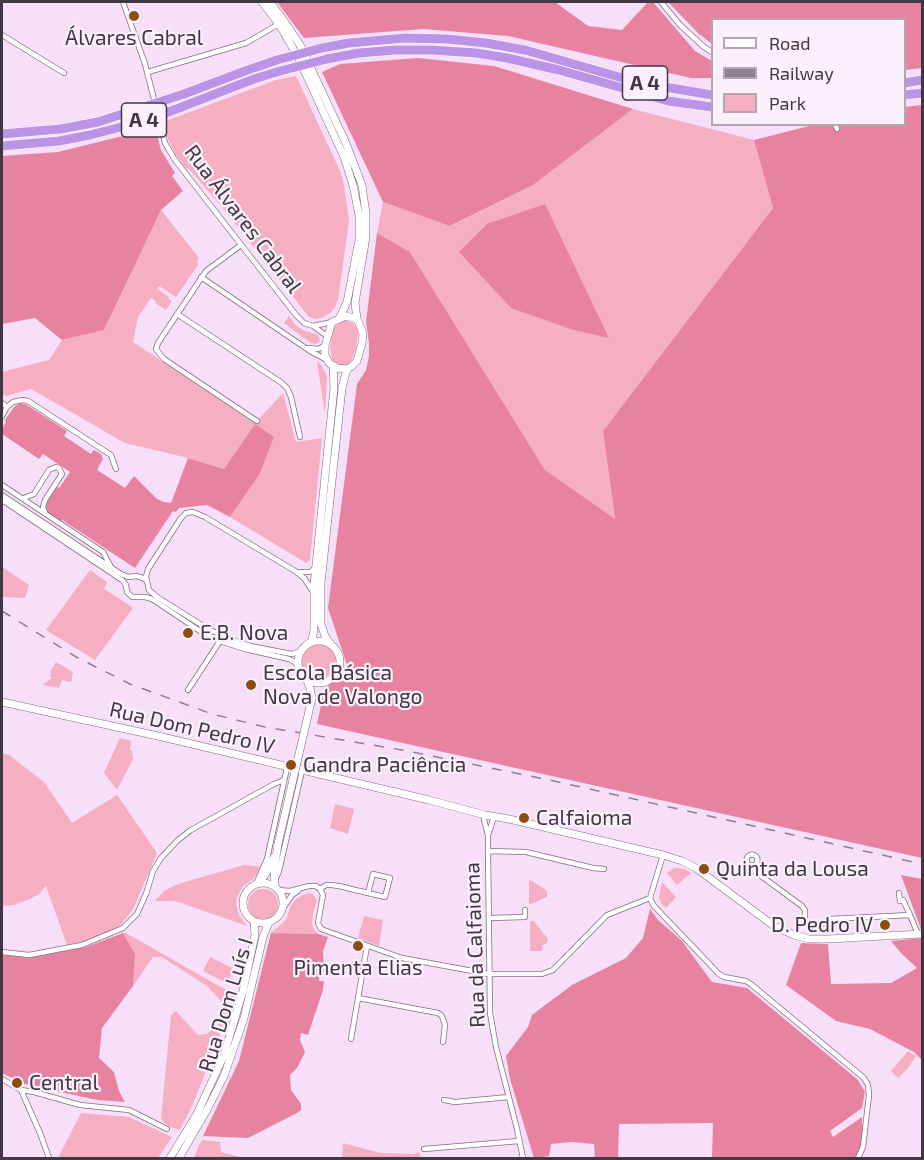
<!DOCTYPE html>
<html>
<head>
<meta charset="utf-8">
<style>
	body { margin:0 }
	#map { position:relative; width:924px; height:1160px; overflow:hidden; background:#f7def9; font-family:"Exo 2",sans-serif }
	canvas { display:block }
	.frame { position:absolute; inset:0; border:3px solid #413742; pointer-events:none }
	.legend { position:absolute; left:711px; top:18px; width:195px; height:108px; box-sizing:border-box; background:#fbf1fc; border:2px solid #b1a7b2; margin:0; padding:8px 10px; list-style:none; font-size:18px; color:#413742 }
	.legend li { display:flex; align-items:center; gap:12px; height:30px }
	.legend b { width:30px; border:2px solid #b1a7b2 }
</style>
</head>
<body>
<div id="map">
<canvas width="924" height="1160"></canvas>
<div class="frame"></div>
<ul class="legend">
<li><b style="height:8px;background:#fff"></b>Road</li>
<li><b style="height:8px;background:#8f7f91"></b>Railway</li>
<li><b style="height:16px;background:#f6afc2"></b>Park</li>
</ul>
</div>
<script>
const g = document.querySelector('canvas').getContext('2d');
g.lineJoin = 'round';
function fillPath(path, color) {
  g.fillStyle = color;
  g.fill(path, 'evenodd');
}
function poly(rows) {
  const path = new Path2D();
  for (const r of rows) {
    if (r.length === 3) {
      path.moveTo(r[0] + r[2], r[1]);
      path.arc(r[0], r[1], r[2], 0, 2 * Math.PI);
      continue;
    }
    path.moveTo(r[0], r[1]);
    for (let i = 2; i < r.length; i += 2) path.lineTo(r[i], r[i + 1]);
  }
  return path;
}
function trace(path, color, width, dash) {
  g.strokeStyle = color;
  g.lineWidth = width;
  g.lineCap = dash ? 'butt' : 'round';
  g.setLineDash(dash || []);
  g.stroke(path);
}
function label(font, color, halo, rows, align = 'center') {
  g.font = font + ' "Exo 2",sans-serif';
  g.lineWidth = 4.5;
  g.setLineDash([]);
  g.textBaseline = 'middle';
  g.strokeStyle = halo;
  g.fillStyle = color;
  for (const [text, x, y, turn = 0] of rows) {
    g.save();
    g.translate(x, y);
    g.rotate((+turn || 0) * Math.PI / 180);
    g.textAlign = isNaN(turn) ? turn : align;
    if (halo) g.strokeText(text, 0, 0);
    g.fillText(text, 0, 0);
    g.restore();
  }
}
fillPath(poly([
	[296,76,341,173,344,185,349,221,338,300,335,307,330,313,322,318,316,319,309,317,222,207,188,168,186,169,176,155,168,139,163,122,276,80],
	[633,109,754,140,773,208,603,431,615,520,545,470,410,252,377,233,383,202,451,226,533,185],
	[487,224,608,337,573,330,512,308,460,252],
	[161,210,199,258,197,260,198,265,176,297,159,286,157,289,169,297,168,299,172,301,166,310,155,303,156,301,151,298,138,317,133,342,255,423,283,393,296,442,322,438,310,560,306,563,230,517,259,475,255,424,224,469,188,458,125,443,31,389,6,396,2,394,2,372,49,360,62,340,104,330],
	[289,316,295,325,303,330,318,335,320,340,319,342,316,344,311,343,284,323],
	[343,321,347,321,353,323,357,329,358,333,356,348,352,360,347,365,340,365,332,360,330,347,332,332,335,326],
	[317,361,322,366,327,376,325,414],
	[2,567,29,585,25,598,4,597,2,595],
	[90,570,107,582,104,589,133,608,95,660,46,630],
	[319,661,17],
	[56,662,73,672,71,682,62,680,59,688,43,685,52,678,50,676,51,673,50,672],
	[120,738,131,741,130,750,132,751,133,759,117,790,104,773],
	[2,753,9,755,44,782,72,823,117,795,157,853,133,909,121,925,105,934,86,941,67,945,46,886,39,894,30,899,14,905,2,906],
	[335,804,354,809,348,834,330,828],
	[244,865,262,867,253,879,243,886,237,897,236,904,239,915,247,926,181,903,173,901,155,901,164,891,178,884],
	[676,868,685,869,691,873,677,885,667,873,672,869],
	[529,879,547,891,547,897,534,903,529,904],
	[662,882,676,897,666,908,661,903,659,897],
	[263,904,15],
	[309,893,313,894,317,901,313,913,312,924,314,929,318,934,271,933,286,920,291,905,296,899,303,895],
	[364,916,383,920,379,946,358,938],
	[530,921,534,921,548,939,546,944,543,945,542,951,530,951],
	[123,933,126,933,233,994,234,999,193,1104,180,1130,168,1126,161,1119,171,1015,176,1011,198,1035,207,1034,218,1024,223,1003,207,986,162,957,153,957,133,986,135,954],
	[210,957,234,969,227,983,203,971],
	[908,1051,916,1056,908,1068,898,1078,891,1071],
	[81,1113,129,1117,172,1137,158,1158,58,1158],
	[203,1140,220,1142,221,1152,244,1158,195,1158,195,1155,199,1145],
	[343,1143,380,1153,413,1154,419,1152,421,1158,342,1158]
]), '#f6afc2');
fillPath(poly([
	[277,2,555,2,588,26,622,30,648,2,653,2,695,51,712,61,712,78,691,78,508,36,423,29,304,38],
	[668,2,922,2,922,68,905,70,904,20,712,20,712,44,699,34],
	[418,58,494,66,633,109,533,185,450,226,383,202,322,72,340,64],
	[922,105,922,858,317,724,324,691,347,665,328,608,357,384,366,370,369,356,369,343,366,322,377,233,410,252,545,470,615,519,603,431,773,208,754,140,813,125,904,124,905,107],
	[155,128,161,150,175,173,172,176,183,191,161,210,104,330,62,340,35,318,2,324,2,156,58,152],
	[545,204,609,338,573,330,511,308,459,252,487,224],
	[20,403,27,405,67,431,64,436,91,454,94,450,101,454,103,459,97,470,125,488,134,476,157,499,164,502,171,503,188,458,224,469,255,424,274,437,259,475,230,517,207,505,179,508,176,512,173,511,135,568,62,520,60,521,49,514,46,511,45,507,47,502,56,488,60,487,70,472,43,454,39,459,2,434,2,429,6,422,5,420,14,407],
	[901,875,922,879,922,932],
	[650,909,658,920,682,941,712,982,747,988,858,1080,865,1092,862,1108,830,1131,833,1137,862,1117,863,1147,856,1158,712,1158,713,1123,619,1124,618,1157,595,1158,594,1144,571,1142,551,1144,549,1156,534,1158,510,1079,506,1056,528,1027,532,1015,572,985,626,958,643,938],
	[123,933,135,954,133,986,102,1028,99,1058,114,1072,119,1091,125,1102,97,1100,24,1084,2,1073,2,956,4,955,29,958,86,947],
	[271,933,318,934,328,937,323,951,324,971,319,977,319,981,324,981,323,990,308,1035,301,1033,300,1040,305,1052,297,1068,290,1075,291,1090,301,1104,301,1110,297,1113,248,1138,203,1136,239,1061],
	[922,938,922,1060,914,1052,870,1029,836,1021,786,985,801,943,828,944,831,984,891,983,917,968,902,954,891,941]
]), '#e783a0');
const street = poly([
	[123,2,145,64,154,99],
	[661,2,680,25,704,47,712,52],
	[2,35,64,73],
	[148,72,246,43,279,24],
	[160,122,165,143,175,160,296,315,304,323,313,326,327,336],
	[835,124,837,129],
	[241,245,206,271,158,343,156,349,164,359,257,421],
	[201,277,310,351,327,360],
	[177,314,282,383,287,388,291,397,300,437],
	[313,326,332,322],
	[309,348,318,349,325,346],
	[2,403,7,407,13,402,22,400,28,401,111,455,116,469],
	[2,416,7,407],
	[2,485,103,552,111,567],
	[2,495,121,574,128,577,136,576,143,578,147,581,149,590,157,597,208,629,227,638,250,646,292,654,301,651],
	[24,498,34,494,49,470,56,467,59,468,62,474,45,500,43,507,45,513],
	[2,500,122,580,126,585,127,592,132,597,145,597,152,599,200,631,220,641,245,649,289,659,298,664],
	[298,572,310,572,315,568],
	[147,581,146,577,148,569,181,518,186,513,193,512,205,517,295,571,304,578,312,590],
	[188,690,220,641],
	[485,815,484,820,488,835,488,851,490,1013,496,1047,517,1129,523,1158],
	[488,835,494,817],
	[488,851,526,852,593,868,604,869],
	[752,860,5.5],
	[663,855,650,898,654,906,719,974,724,977,746,981,752,985,864,1078,868,1085,869,1095,863,1147,858,1158],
	[752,866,753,870,802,906,805,910,805,921,810,925,822,924,829,919,910,915,918,934],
	[276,878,279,871,302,771],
	[256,884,267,859,287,768],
	[320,889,326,885,332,885,344,887,355,890,368,893,385,897,390,878,373,874,368,893],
	[278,890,290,891,309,886,316,886,320,889,323,895,318,923,321,929,402,958,489,974,542,974,553,970,607,915,650,898],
	[899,893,900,901,903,900,910,915],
	[283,908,292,895,298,891],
	[489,918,525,917,525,910],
	[2,952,29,955,82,945,123,928,137,914,146,894,153,871,161,858,178,840,191,830,274,784,284,780],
	[358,998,438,1013,442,1016,445,1025,443,1042],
	[351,1039,367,946],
	[2,1079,21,1090,34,1092,80,1105,129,1110,167,1129],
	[21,1090,40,1133,49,1158],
	[444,1100,455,1102,509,1097],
	[424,1149,519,1141]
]);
const secondary = poly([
	[262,2,279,24,299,59,344,157,353,185,359,215,359,240,347,302,340,317],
	[270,2,284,21,300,45,345,141,362,185,366,214,366,237,355,303,357,319,361,328,363,335,362,343,357,361,352,366,347,369,342,388,321,583,321,624,325,636,331,645],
	[347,369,337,368,329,363,325,355,325,346,332,322,346,316,357,319],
	[319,662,21],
	[308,644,312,640,314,630,314,585,334,388,333,366],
	[306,678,310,688,312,698],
	[2,702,158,736,429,800,485,815,509,819,663,855,682,861,696,868,774,926,794,935,809,939,828,939,922,934],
	[263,903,20],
	[260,883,267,871,274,857],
	[275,887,274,871,278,844],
	[170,1158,197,1114,224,1055,243,991,255,935,254,921],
	[179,1158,208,1108,224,1076,244,1018,263,937,269,922]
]);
const highway = poly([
	[322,48,349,43,405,38,447,39,486,43,525,50,619,77,653,85,712,95],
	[327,59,359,53,395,50,432,50,476,53,507,58,559,70,668,101,712,107],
	[904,83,922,80],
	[904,95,922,93],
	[2,134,60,129,98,122,184,94,245,71,277,60],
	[2,146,59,141,90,135,133,124,166,113,254,79,280,71]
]);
trace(street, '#836c84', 6);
trace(secondary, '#836c84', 8);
trace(highway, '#fff', 10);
trace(street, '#fff', 4.5);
trace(secondary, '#fff', 7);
trace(highway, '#bc94e7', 9);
trace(poly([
	[2,611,78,658,130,684,212,714,265,727,402,750,554,781,922,864]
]), '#8f7f91', 1.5, [10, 10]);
const secondaryBridge = poly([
	[278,844,312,698]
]);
const highwayBridge = poly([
	[277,60,322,48],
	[280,71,327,59]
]);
trace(secondaryBridge, '#836c84', 8, []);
trace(highwayBridge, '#fff', 10, []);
trace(secondaryBridge, '#fff', 7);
trace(highwayBridge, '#bc94e7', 9);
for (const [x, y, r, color] of [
	[134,16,6,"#8c4d11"],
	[188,633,6,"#8c4d11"],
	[251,685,6,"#8c4d11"],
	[291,765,6,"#8c4d11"],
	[524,818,6,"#8c4d11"],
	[704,869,6,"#8c4d11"],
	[885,925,6,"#8c4d11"],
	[358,946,6,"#8c4d11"],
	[17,1083,6,"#8c4d11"]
]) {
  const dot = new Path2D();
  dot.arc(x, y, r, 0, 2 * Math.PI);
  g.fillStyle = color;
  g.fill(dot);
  trace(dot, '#fbf1fc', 2);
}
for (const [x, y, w] of [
	[645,83,45],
	[144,120,45]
]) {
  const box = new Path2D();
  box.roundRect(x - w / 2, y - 17, w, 34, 4.5);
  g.fillStyle = '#fbf1fc';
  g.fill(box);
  trace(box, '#413742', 1.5);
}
label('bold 20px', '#413742', null, [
	["A 4",645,83],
	["A 4",144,120]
]);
label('21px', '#413742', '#fbf1fc', [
	["Álvares Cabral",134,38,"center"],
	["E.B. Nova",200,633],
	["Escola Básica",263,673],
	["Nova de Valongo",263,697],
	["Gandra Paciência",303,765],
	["Calfaioma",536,818],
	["Quinta da Lousa",716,869],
	["D. Pedro IV",873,925,"right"],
	["Pimenta Elias",358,968,"center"],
	["Central",29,1083]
], 'left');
label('21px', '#413742', '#fbf1fc', [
	["Rua Álvares Cabral",243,219,53],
	["Rua Dom Pedro IV",192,728,13],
	["Rua da Calfaioma",475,945,-92],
	["Rua Dom Luís I",226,1005,-73]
]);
</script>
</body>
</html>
